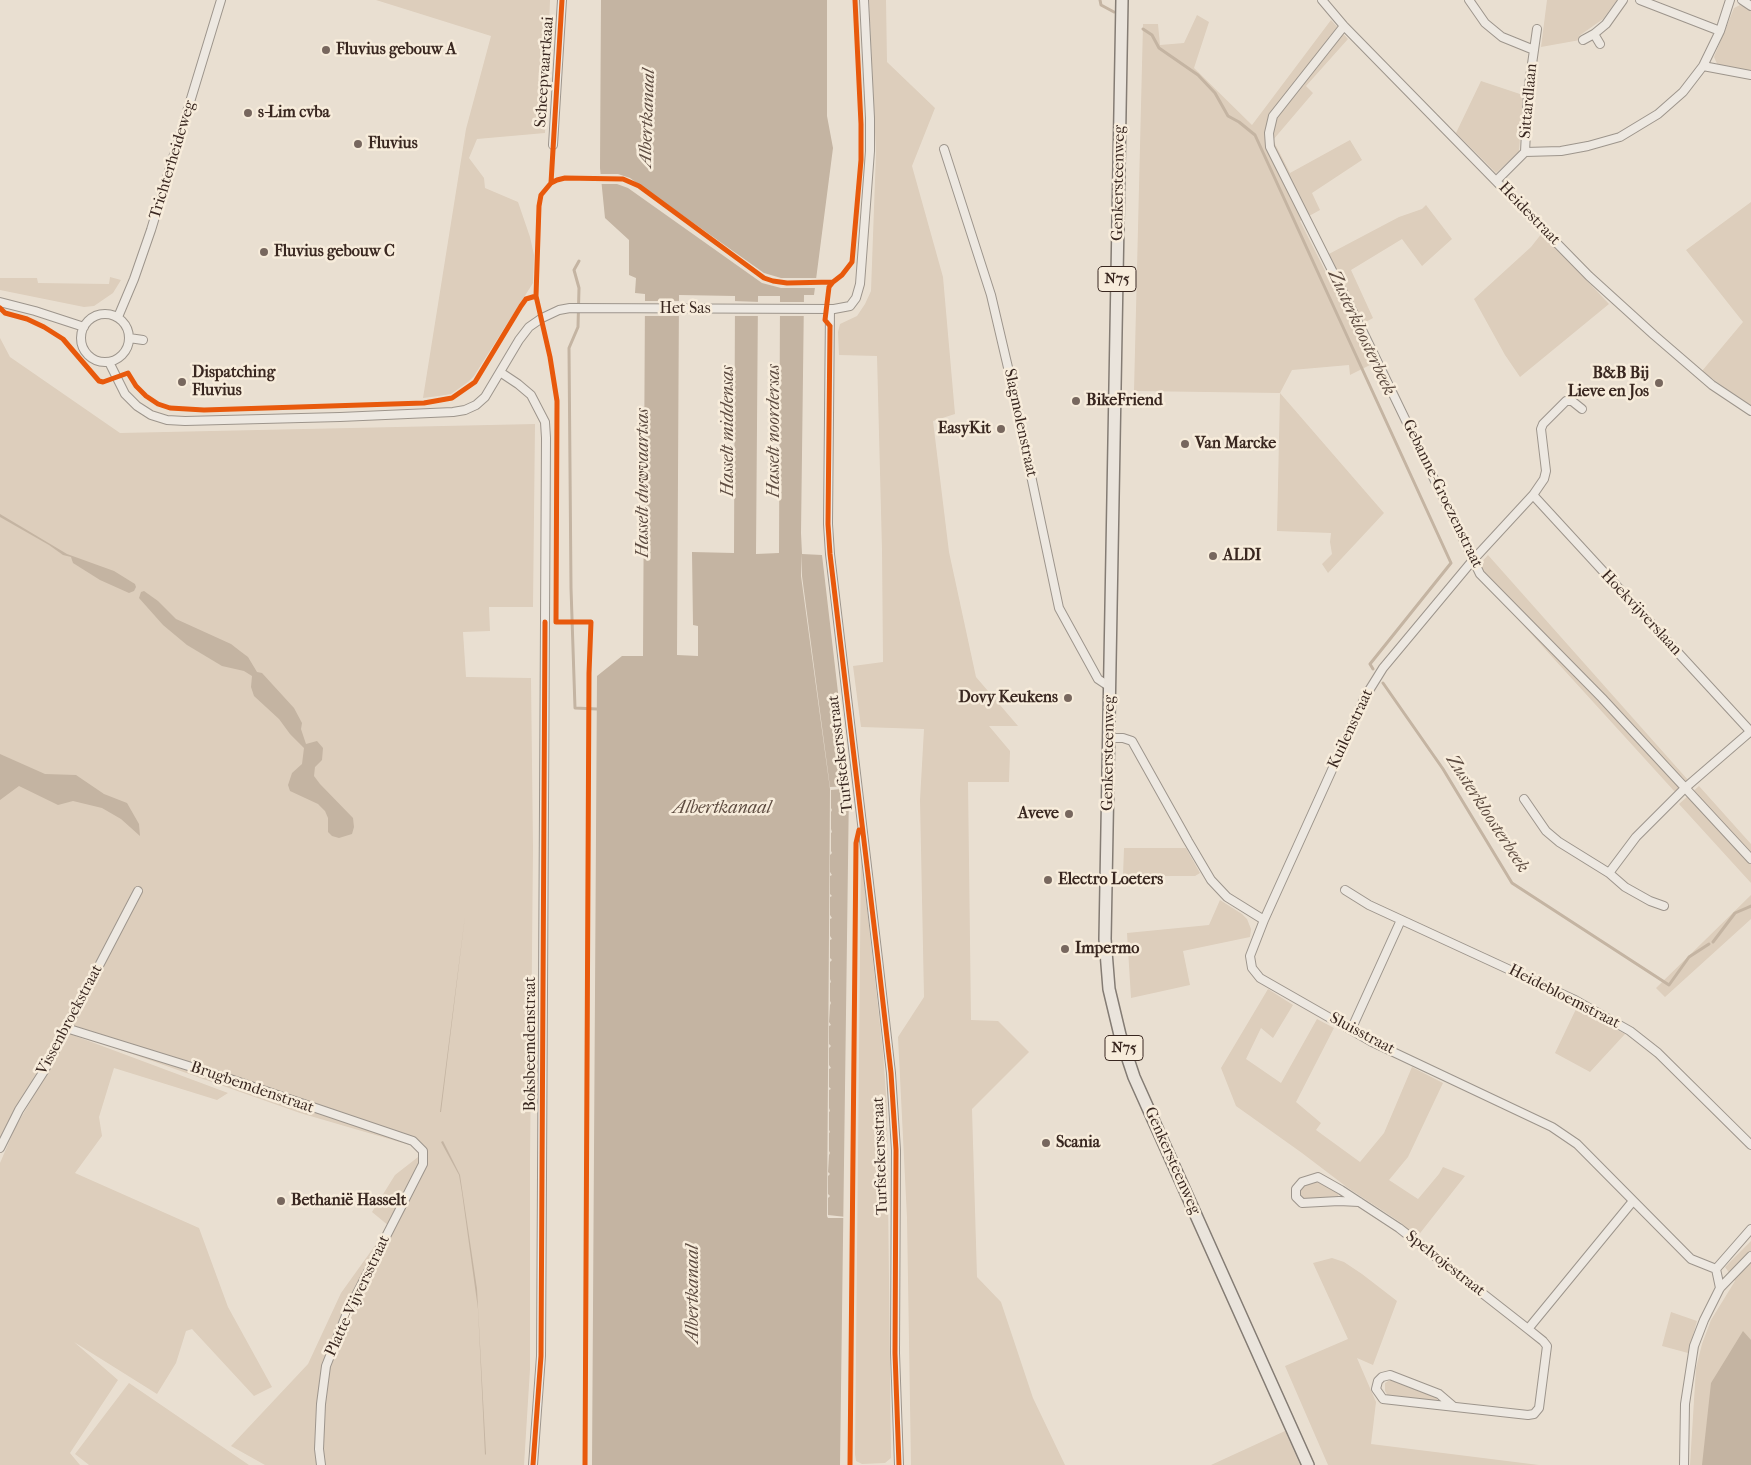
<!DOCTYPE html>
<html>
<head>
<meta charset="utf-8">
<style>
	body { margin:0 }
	canvas { display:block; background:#e9dfd1 }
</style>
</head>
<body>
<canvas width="1751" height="1465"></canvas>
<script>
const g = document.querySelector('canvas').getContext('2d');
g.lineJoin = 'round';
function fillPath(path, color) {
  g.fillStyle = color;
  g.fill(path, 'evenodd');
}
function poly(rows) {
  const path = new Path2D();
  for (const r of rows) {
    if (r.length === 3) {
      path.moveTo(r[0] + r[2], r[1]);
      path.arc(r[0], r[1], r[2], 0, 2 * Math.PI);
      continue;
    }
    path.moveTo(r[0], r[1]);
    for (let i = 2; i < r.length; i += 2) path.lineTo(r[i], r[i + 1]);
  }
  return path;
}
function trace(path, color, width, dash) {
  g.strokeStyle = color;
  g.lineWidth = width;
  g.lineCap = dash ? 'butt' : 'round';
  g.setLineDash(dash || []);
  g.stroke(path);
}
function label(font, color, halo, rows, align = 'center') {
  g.font = font + ' "IM FELL French Canon",serif';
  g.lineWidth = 5;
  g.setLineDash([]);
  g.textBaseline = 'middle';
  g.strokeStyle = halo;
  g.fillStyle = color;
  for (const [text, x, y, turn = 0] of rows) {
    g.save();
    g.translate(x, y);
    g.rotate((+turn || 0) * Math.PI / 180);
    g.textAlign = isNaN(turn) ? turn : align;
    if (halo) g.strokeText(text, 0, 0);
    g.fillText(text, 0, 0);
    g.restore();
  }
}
fillPath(poly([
	[376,0,550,0,545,133,477,139,469,158,484,178,485,188,518,202,530,237,534,255,533,283,474,376,468,382,451,394,439,396,423,398,466,129,491,36],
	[869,0,886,0,887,62,935,108,912,166,943,277,955,414,933,421,949,552,976,677,1018,726,989,726,1010,751,1009,782,968,782,971,1020,998,1021,1029,1052,972,1109,977,1277,1001,1302,1033,1398,1065,1465,911,1465,907,1218,898,1037,924,997,920,800,924,729,861,727,853,666,883,662,882,550,877,356,839,355,838,332,840,324,857,316,865,304,871,291,876,153],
	[1547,0,1617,0,1603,19,1579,36,1580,40,1541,47],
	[1740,5,1751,10,1751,73,1718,66,1714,57,1734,8],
	[1197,15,1209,22,1194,68,1252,125,1331,20,1348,39,1306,86,1313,93,1273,140,1290,173,1350,140,1362,160,1312,193,1320,210,1300,221,1372,364,1350,375,1349,365,1292,370,1280,393,1384,513,1328,573,1322,564,1332,554,1330,542,1331,533,1277,531,1280,393,1134,391,1143,24,1158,24,1160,45,1184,43],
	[1481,81,1523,95,1519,152,1496,173,1456,133],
	[1751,202,1751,407,1702,371,1743,322,1686,250],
	[1426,205,1452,239,1422,266,1402,239,1351,270,1373,318,1364,323,1327,255,1399,217,1422,209],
	[1542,233,1609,304,1520,377,1505,355,1474,299,1531,247],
	[110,277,121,280,113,293,94,306,84,307,0,290,0,278,37,278,38,283,109,284],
	[0,338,10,357,120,433,535,424,533,607,489,607,490,631,463,632,466,677,531,678,533,848,530,1162,530,1369,524,1465,265,1465,231,1446,308,1364,341,1293,389,1226,372,1212,395,1175,427,1150,300,1113,67,1031,61,1033,44,1059,0,1142],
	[1488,555,1688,780,1675,792,1474,571],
	[1699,786,1751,844,1751,883,1679,804],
	[1124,848,1186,848,1200,873,1195,876,1123,876],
	[861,854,883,1052,887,1108,891,1453,891,1458,885,1463,862,1464,856,1461,855,1454],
	[1751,895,1751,919,1665,997,1656,988],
	[1220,900,1242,914,1247,919,1251,929,1250,937,1183,951,1190,985,1131,998,1127,933,1209,925],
	[1268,989,1293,1005,1273,1038,1261,1028,1246,1059,1281,1083,1317,1019,1334,1028,1296,1102,1321,1123,1316,1130,1360,1162,1384,1133,1412,1067,1443,1083,1408,1157,1389,1180,1418,1199,1439,1174,1443,1167,1465,1176,1417,1237,1400,1222,1348,1188,1302,1153,1236,1106,1221,1068],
	[1576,1009,1625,1034,1590,1072,1555,1053],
	[70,1034,228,1093,217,1100,114,1068,99,1117,102,1136,75,1173,199,1228,228,1307,272,1387,254,1396,192,1329,186,1331,176,1363,157,1394,74,1342,118,1380,70,1453,80,1465,0,1465,0,1163,15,1128],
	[1317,1180,1339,1193,1338,1196,1309,1200,1302,1198,1300,1191,1302,1186],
	[1751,1241,1751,1465,1690,1465,1696,1368,1702,1344,1711,1320,1735,1281,1725,1267],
	[1332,1258,1344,1262,1362,1274,1397,1301,1373,1365,1357,1358,1376,1402,1371,1444,1539,1465,1328,1465,1285,1366,1348,1339,1313,1263],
	[1671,1312,1697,1321,1688,1353,1662,1346],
	[1394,1379,1437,1396,1437,1401,1388,1396,1385,1391,1385,1383,1390,1380],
	[129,1383,249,1465,89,1465,75,1454],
	[1285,1431,1300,1465,1211,1465]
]), '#ddcebc');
fillPath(poly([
	[601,0,827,0,827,116,833,148,814,295,804,295,801,533,802,554,822,555,849,787,840,1465,592,1465,597,676,622,656,643,656,645,294,635,293,636,278,629,275,629,240,605,218,600,168],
	[679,295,735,296,734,553,692,552,693,625,698,626,698,656,677,655],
	[758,296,780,296,779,553,756,554],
	[0,514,67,554,114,571,135,584,136,587,134,591,129,593,100,580,73,563,71,557,63,555,49,545,0,517],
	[144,591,158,601,176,619,231,644,240,651,248,657,257,672,262,673,294,708,302,723,301,729,306,744,317,741,323,748,322,760,315,767,314,776,320,784,353,818,354,827,352,834,339,838,332,836,328,832,328,818,325,811,318,804,290,791,288,785,292,773,302,764,304,748,290,734,279,719,254,696,251,687,252,676,244,671,222,666,187,645,163,625,139,598,141,592],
	[0,754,45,774,76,775,104,794,127,803,139,824,140,836,121,819,102,808,73,801,58,805,19,786,0,800],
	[465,916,441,1112,440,1112],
	[443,1141,460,1175,477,1289,486,1454,485,1455,478,1309,462,1193,459,1175,441,1142],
	[1743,1331,1751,1340,1751,1465,1702,1465,1711,1383]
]), '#c4b4a2');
fillPath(poly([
	[598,174,618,174,630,178,764,273,781,278,819,278,818,288,781,288,762,283,628,188,617,184,599,184],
	[642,301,682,301,682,316,642,316],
	[733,301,760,302,760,316,733,316],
	[778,302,806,302,805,316,778,316],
	[801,553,802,576,830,787,851,786,851,788,831,790,831,808,832,810,831,812,831,829,832,832,831,833,831,851,832,853,830,855,830,872,832,875,830,876,830,894,832,896,830,897,830,915,832,918,830,919,830,936,832,939,830,940,830,958,832,960,830,962,830,979,831,982,830,983,830,1001,831,1003,830,1005,829,1022,831,1025,829,1026,829,1044,831,1046,829,1048,829,1065,831,1068,829,1069,829,1087,831,1089,829,1090,829,1108,830,1111,829,1112,829,1130,830,1132,829,1133,829,1151,830,1153,829,1155,828,1172,830,1174,828,1176,828,1194,830,1196,828,1198,828,1215,846,1217,846,1218,828,1218,827,1216,830,789,801,576]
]), '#e9dfd1');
trace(poly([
	[1100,0,1101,5,1114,12],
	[1143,29,1152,35,1159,48,1198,75,1215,93,1228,116,1239,122,1255,135,1451,563,1370,664,1373,669],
	[579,261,574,270,579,288,578,327,569,348,571,588,575,708,597,709],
	[1383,683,1443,769,1512,883,1669,985,1689,957,1709,944],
	[1713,942,1735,913,1751,906]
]), '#c4b4a2', 3);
const street = poly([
	[1322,0,1344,26,1589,276,1654,335,1712,385,1751,411],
	[1469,0,1485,23,1502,37,1534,50],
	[1640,0,1720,31],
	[1742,0,1751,6],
	[1344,26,1273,116,1269,133,1270,147,1365,336,1480,574,1602,698,1751,859],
	[1594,34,1600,44],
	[1583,40,1594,34,1606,24,1623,0],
	[1703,66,1751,75],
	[553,145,562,0],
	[944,149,991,295,1010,376,1059,608,1098,679,1110,687],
	[1525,152,1528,92,1537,29],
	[1496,181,1525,152,1561,151,1588,146,1620,137,1658,114,1683,92,1703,66,1720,31,1730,0],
	[0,302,35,311,84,327],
	[830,309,828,524,830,554,878,959,891,1073,896,1150,895,1353,899,1465],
	[105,338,24],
	[118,317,134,279,151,230,221,0],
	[129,338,143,340],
	[109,362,125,394,137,406,151,415,167,420,185,421,340,417,453,412,465,410,476,405,485,397,519,340,529,327,542,318,559,310,570,308,834,309,850,306,856,298,860,284,870,151,870,118,864,0],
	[500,372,518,384,531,395,545,422,546,438,541,1356,533,1465],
	[1582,409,1572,401,1566,401,1543,424,1541,429,1546,471,1544,479,1533,495,1473,560,1383,668,1365,697,1264,920,1250,956,1252,968,1260,978,1372,1042,1552,1127,1577,1144,1691,1259,1716,1269],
	[1533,495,1751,732],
	[1109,738,1123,738,1132,741,1188,841,1211,880,1227,897,1264,920],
	[1524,799,1546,831,1559,842,1609,873,1625,887,1650,901,1664,906],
	[1609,873,1636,837,1685,788,1751,731],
	[1345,890,1369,905,1575,1000,1630,1031,1658,1053,1751,1145],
	[66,1028,227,1078,413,1141,423,1151,423,1164,347,1313,326,1366,321,1404,319,1449,321,1465],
	[1351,1030,1401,920],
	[0,1148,19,1110,44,1071,138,891],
	[1359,1202,1339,1201,1302,1203,1296,1197,1296,1189,1302,1182,1318,1177,1341,1190,1399,1228,1528,1329,1543,1341,1547,1346,1539,1408,1534,1414,1528,1415,1383,1399,1376,1389,1378,1381,1382,1377,1390,1375,1439,1394,1453,1406],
	[1720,1288,1716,1269,1751,1229],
	[1528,1329,1633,1201],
	[1684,1465,1685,1404,1694,1346,1704,1320,1720,1288,1751,1256]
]);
const primary = poly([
	[1122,0,1105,939,1109,989,1120,1035,1134,1077,1308,1465]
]);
trace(street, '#9d958c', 10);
trace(primary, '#847c74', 14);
trace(street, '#ede8e1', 8);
trace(primary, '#eae4dc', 11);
trace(poly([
	[551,183,562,0],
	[0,308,5,313,27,319,44,327,63,339,99,381,103,382,128,373,136,386,146,396,158,404,170,408,204,410,424,403,452,398,475,382,521,306,526,299,536,296],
	[830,326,828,524,830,554,878,959,891,1073,896,1150,895,1353,899,1465],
	[830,326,825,320,829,287,833,282,842,275,852,262,861,160,861,124,855,0],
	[533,1465,541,1356,545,622],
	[585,1465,589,673,591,622,556,622,557,401,550,357,536,296,539,206,541,195,551,183,557,180,565,178,623,179,639,186,764,278,773,281,787,283,833,282],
	[850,1465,856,843,859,830]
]), '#e8590c', 5);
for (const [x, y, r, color] of [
	[326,50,5,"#77675e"],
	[248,113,5,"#77675e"],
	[358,144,5,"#77675e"],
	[264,252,5,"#77675e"],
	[182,382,5,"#77675e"],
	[1659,383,5,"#77675e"],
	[1076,401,5,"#77675e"],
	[1001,429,5,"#77675e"],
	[1185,444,5,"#77675e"],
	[1213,556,5,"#77675e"],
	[1068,698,5,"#77675e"],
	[1069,814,5,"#77675e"],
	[1048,880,5,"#77675e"],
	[1065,949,5,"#77675e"],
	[1046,1143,5,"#77675e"],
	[281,1201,5,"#77675e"]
]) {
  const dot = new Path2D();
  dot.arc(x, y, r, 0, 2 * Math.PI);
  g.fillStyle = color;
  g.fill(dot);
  trace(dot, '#f7ecdb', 2);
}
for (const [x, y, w] of [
	[1117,279,38],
	[1124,1048,38]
]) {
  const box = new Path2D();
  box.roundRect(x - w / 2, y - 12.5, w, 25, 4);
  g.fillStyle = '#f7ecdb';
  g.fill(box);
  trace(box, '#392720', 1);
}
label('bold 15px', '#392720', null, [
	["N75",1117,279],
	["N75",1124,1048]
]);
label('bold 16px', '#392720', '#f7ecdb', [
	["Fluvius gebouw A",336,50],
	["s-Lim cvba",258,113],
	["Fluvius",368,144],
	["Fluvius gebouw C",274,252],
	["Dispatching",192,373],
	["Fluvius",192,391],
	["B&B Bij",1649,374,"right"],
	["Lieve en Jos",1649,392,"right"],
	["BikeFriend",1086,401],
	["EasyKit",991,429,"right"],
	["Van Marcke",1195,444],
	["ALDI",1223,556],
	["Dovy Keukens",1058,698,"right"],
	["Aveve",1059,814,"right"],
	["Electro Loeters",1058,880],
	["Impermo",1075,949],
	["Scania",1056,1143],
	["Bethanië Hasselt",291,1201]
], 'left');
label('16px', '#392720', '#f7ecdb', [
	["Scheepvaartkaai",545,72,-86],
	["Sittardlaan",1529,101,-85],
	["Trichterheideweg",173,160,-73],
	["Genkersteenweg",1119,183,-89],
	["Heidestraat",1529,214,46],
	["Het Sas",685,309],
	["Slagmolenstraat",1020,423,78],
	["Gebanne-Groezenstraat",1442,494,64],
	["Hoekvijverslaan",1641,613,47],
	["Kuilenstraat",1351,729,-65],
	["Genkersteenweg",1109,753,-89],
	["Turfstekersstraat",841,754,-97],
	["Heidebloemstraat",1564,997,27],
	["Vissenbroekstraat",70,1020,-62],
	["Sluisstraat",1362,1034,28],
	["Boksbeemdenstraat",531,1044,-90],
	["Brugbemdenstraat",252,1088,19],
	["Turfstekersstraat",881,1156,-92],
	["Genkersteenweg",1172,1161,66],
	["Spelvojestraat",1445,1264,38],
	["Platte-Vijversstraat",358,1296,-65]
]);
label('italic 18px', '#5e4c41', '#f7ecdb', [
	["Albertkanaal",648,118,-88],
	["Zusterkloosterbeek",1361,333,65],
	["Hasselt middensas",729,431,-90],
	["Hasselt noordersas",775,431,-90],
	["Hasselt duwvaartsas",644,483,-90],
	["Albertkanaal",722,809],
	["Zusterkloosterbeek",1487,814,57],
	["Albertkanaal",694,1294,-90]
]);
</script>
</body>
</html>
